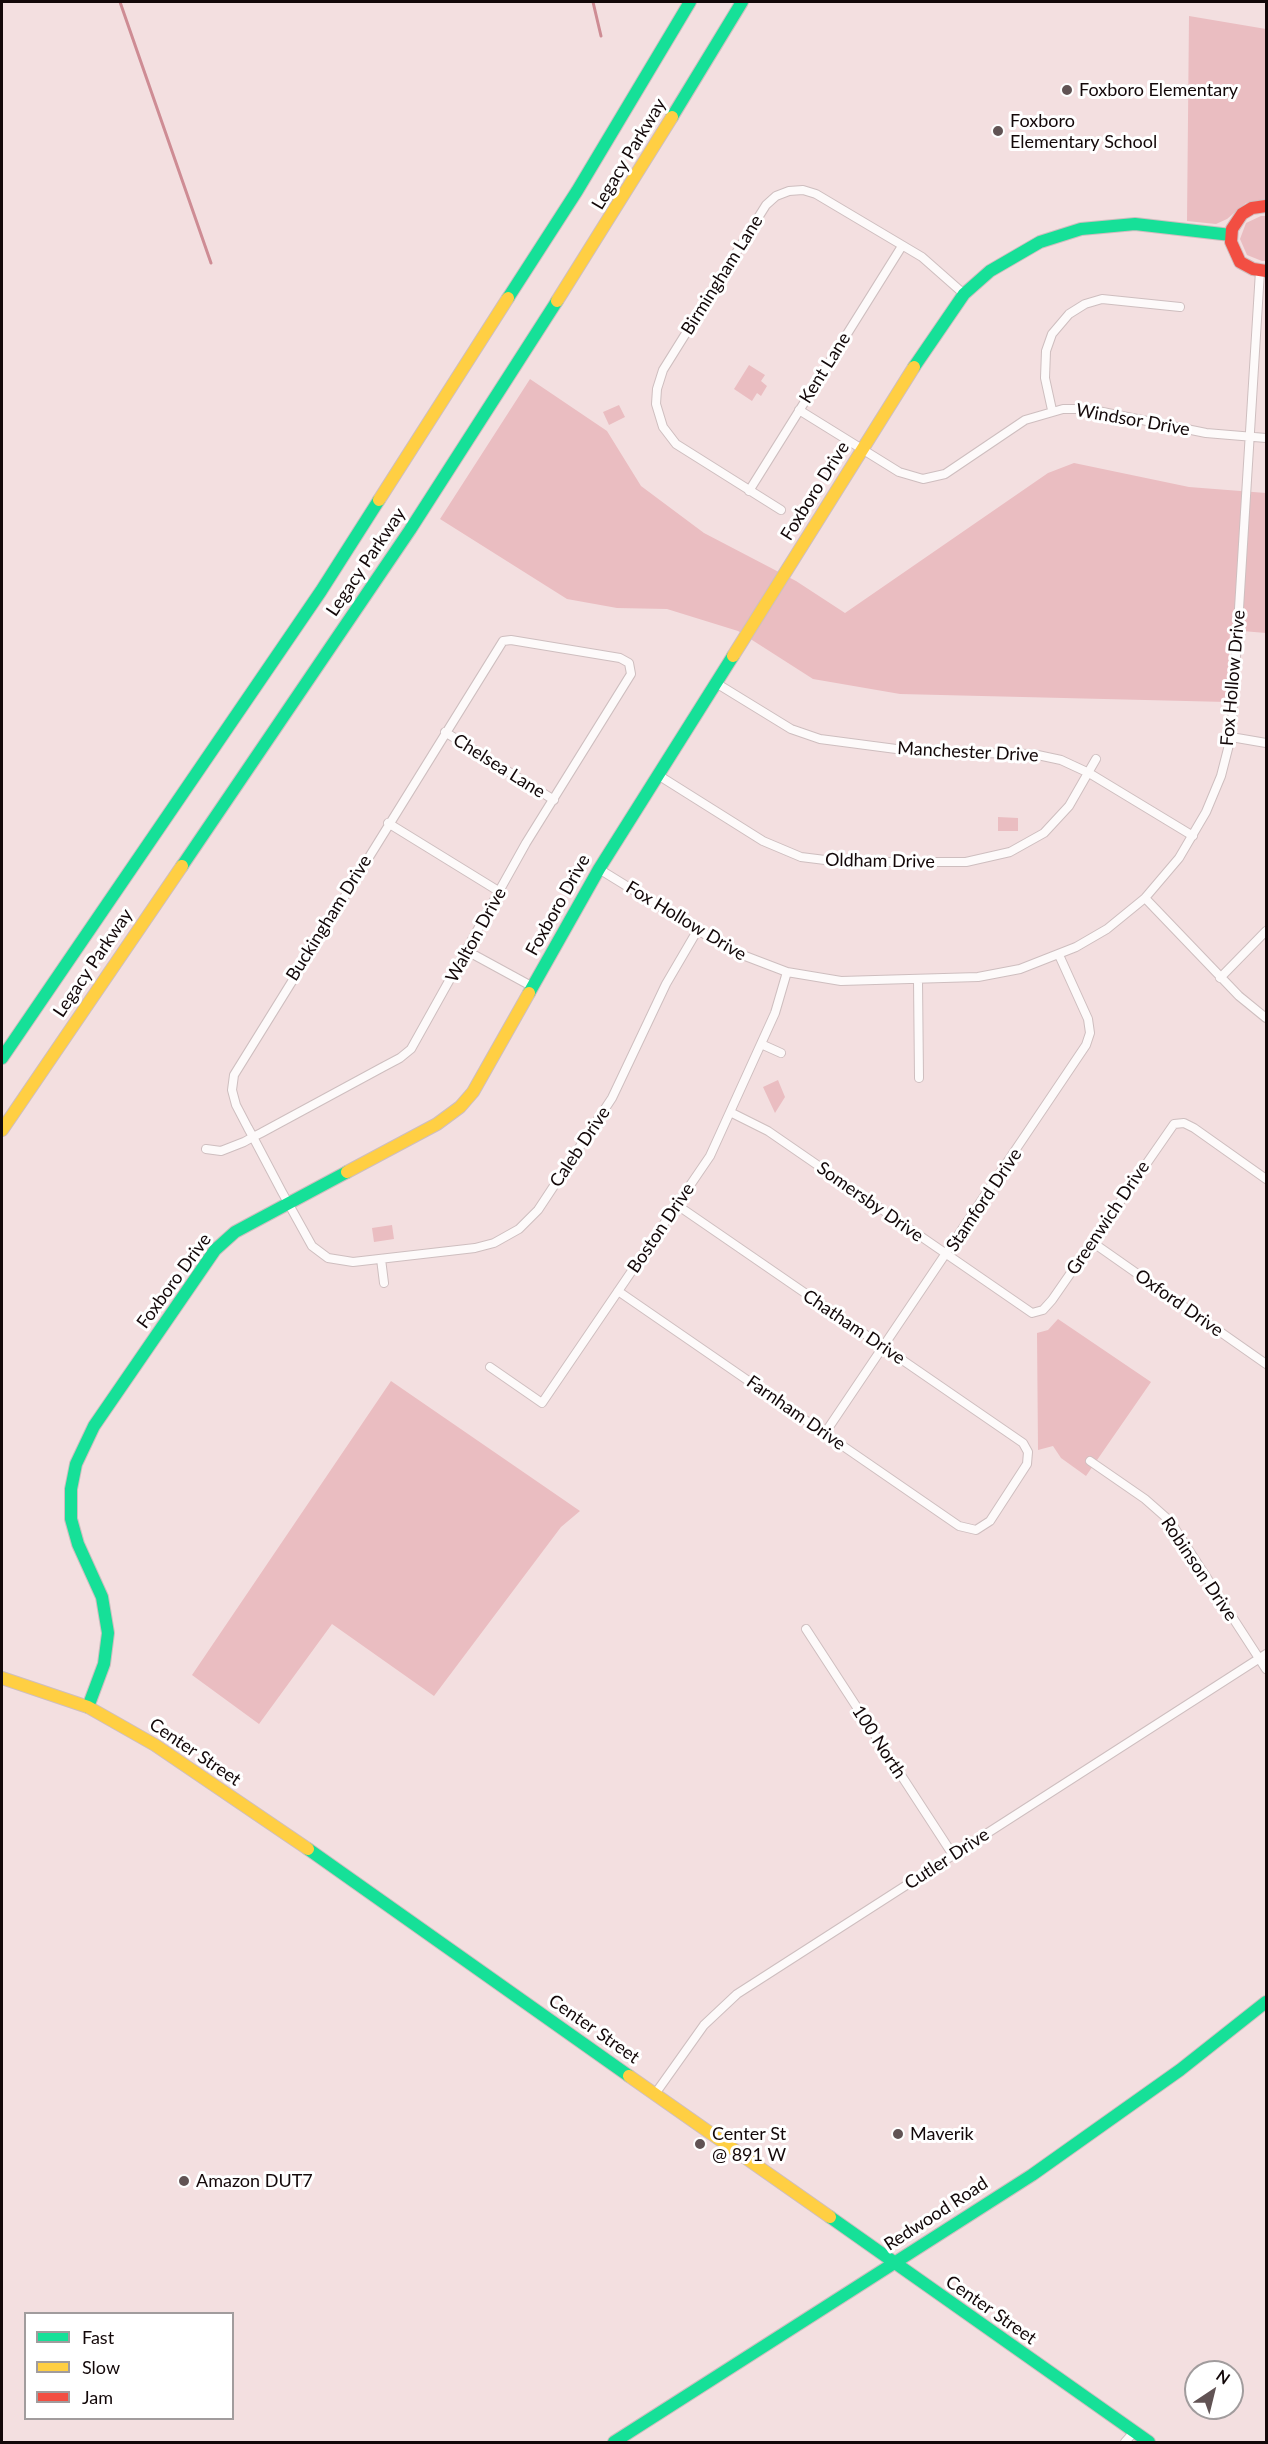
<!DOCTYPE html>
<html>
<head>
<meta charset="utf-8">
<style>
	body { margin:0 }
	#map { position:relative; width:1268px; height:2444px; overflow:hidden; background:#f3dfe0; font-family:Lato,sans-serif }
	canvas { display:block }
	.frame { position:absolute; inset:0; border:3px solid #130809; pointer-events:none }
	.legend { position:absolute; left:24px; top:2312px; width:210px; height:108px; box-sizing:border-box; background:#fff; border:2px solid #a19c9d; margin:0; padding:8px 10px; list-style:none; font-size:18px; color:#130809 }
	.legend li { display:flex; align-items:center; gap:12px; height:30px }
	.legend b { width:30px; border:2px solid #a19c9d }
	.north { position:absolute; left:1184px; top:2360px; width:60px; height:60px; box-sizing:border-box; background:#fff; border:2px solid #a19c9d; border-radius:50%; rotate:35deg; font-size:16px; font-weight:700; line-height:24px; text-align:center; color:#130809 }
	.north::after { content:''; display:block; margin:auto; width:21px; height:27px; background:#615354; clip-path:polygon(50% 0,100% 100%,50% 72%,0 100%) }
</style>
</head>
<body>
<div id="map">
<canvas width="1268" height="2444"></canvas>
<div class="frame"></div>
<ul class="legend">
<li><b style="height:8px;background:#16e098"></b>Fast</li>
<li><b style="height:8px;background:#ffcf43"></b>Slow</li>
<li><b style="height:8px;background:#f24e42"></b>Jam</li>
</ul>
<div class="north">N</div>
</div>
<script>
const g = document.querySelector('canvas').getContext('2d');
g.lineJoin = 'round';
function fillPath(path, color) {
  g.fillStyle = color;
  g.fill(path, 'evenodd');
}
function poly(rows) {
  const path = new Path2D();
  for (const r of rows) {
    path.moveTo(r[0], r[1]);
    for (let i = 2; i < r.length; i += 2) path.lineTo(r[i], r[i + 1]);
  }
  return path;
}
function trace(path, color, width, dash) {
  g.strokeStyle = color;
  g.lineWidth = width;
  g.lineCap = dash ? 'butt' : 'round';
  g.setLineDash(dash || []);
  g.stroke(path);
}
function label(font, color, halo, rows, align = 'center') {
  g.font = font + ' Lato,sans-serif';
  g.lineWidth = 6;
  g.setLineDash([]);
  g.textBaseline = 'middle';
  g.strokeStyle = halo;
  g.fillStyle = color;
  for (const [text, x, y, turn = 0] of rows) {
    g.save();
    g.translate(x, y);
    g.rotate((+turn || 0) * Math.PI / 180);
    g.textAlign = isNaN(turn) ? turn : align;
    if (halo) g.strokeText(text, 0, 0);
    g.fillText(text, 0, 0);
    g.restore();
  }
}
fillPath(poly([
	[1189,16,1266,29,1266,199,1246,203,1227,219,1216,224,1187,221],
	[1261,216,1266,216,1266,261,1262,261,1247,255,1240,239,1246,223],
	[749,365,765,375,761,381,767,386,761,396,757,393,752,401,734,389],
	[530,379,607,431,641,486,704,533,796,581,845,613,1048,473,1074,463,1189,487,1266,493,1266,633,1230,630,1227,702,900,694,813,679,738,631,667,609,617,608,567,599,440,519],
	[619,405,625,417,609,425,603,412],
	[998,817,1018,818,1018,831,998,831],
	[778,1080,785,1097,775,1113,763,1087],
	[392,1225,394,1239,374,1242,372,1228],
	[1058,1319,1151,1382,1086,1476,1061,1458,1053,1446,1038,1450,1037,1333,1048,1330],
	[391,1381,580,1511,561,1527,434,1696,332,1624,259,1724,192,1675]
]), '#eabdc1');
trace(poly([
	[120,2,211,263],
	[593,2,601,36]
]), '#ce8c94', 3);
const street = poly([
	[799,410,899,472,923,479,945,474,1025,420,1063,409,1088,409,1206,433,1266,438],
	[1052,410,1045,378,1046,351,1052,334,1069,314,1085,304,1102,299,1180,307],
	[749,491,902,246],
	[781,510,676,444,663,427,656,404,657,389,663,370,766,205,776,196,789,191,803,190,816,194,922,257,964,294],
	[716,683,791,729,820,739,919,752,1033,754,1061,760,1089,773,1193,836],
	[445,732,554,800],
	[1231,737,1266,743],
	[658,775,763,841,801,857,841,862,966,862,1010,852,1044,833,1069,806,1096,759],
	[388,823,500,892],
	[599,869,732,951,787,972,841,981,978,977,1020,969,1076,947,1107,929,1145,898,1179,858,1206,812,1221,776,1231,737,1260,271],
	[1145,898,1239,996,1266,1018],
	[467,951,533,987],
	[1220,978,1266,931],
	[918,980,919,1078],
	[761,1044,781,1053],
	[730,1112,768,1131,1032,1313,1043,1310,1052,1300,1174,1124,1184,1123,1194,1128,1266,1179],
	[206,1149,221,1151,244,1142,253,1137,261,1133,383,1067,400,1058,411,1049,526,843,631,674,629,663,620,658,511,640,503,641,234,1075,232,1090,236,1105,248,1128,253,1137,282,1192,312,1246,328,1258,353,1262,475,1248,494,1243,519,1229,538,1210,612,1098,666,984,697,931],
	[1092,1242,1266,1364],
	[381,1259,384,1283],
	[618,1291,959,1526,976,1530,990,1521,1027,1464,1028,1452,1023,1443,677,1205],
	[490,1367,542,1403,710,1156,775,1013,787,972],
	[825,1433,1086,1045,1090,1033,1088,1019,1059,955],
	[1090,1461,1145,1499,1170,1521,1266,1669],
	[806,1629,953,1855],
	[655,2094,704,2025,737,1994,1266,1654],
	[1125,2442,1134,2432]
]);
const fast = poly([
	[672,117,742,2],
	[508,298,577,191,690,2],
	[914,367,964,294,990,271,1040,242,1081,229,1135,224,1231,235],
	[182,866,410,530,557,301],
	[529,993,599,869,733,656],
	[2,1058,321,591,379,500],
	[88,1707,104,1664,108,1633,102,1597,78,1544,71,1519,71,1489,76,1464,94,1426,215,1250,235,1232,347,1172],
	[308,1849,629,2076],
	[830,2217,1149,2442],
	[614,2442,1032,2175,1180,2070,1266,2002]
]);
const slow = poly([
	[557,301,672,117],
	[379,500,508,298],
	[733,656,914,367],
	[2,1130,182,866],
	[347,1172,437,1124,460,1107,473,1092,529,993],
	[2,1678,88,1707,155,1745,308,1849],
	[629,2076,830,2217]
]);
const jam = poly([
	[1266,206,1252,208,1242,214,1232,229,1231,242,1240,262,1253,269,1266,271]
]);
trace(street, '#cebebf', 10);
trace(fast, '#cebebf', 14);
trace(slow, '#cebebf', 14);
trace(jam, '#cebebf', 14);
trace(street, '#fdfafa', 8);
trace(fast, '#16e098', 12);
trace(slow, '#ffcf43', 12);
trace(jam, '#f24e42', 12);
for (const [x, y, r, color] of [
	[1067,90,6,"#615354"],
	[998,131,6,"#615354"],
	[898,2134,6,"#615354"],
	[700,2144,6,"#615354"],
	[184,2181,6,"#615354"]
]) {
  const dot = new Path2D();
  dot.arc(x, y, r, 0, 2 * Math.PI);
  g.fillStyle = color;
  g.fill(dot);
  trace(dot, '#fff', 2);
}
label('18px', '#130809', '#fff', [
	["Foxboro Elementary",1079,90],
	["Foxboro",1010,121],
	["Elementary School",1010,142],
	["Center St",712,2134],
	["@ 891 W",712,2155],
	["Maverik",910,2134],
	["Amazon DUT7",196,2181]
], 'left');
label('18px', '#130809', '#fff', [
	["Legacy Parkway",629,154,-59],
	["Birmingham Lane",722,275,-58],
	["Kent Lane",825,368,-58],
	["Windsor Drive",1133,420,10],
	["Foxboro Drive",815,491,-58],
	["Legacy Parkway",366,562,-56],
	["Fox Hollow Drive",1233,678,-85],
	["Manchester Drive",968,752,3],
	["Chelsea Lane",499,766,32],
	["Oldham Drive",880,861,1],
	["Foxboro Drive",558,905,-61],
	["Buckingham Drive",329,918,-58],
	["Fox Hollow Drive",686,921,31],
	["Walton Drive",476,935,-61],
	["Legacy Parkway",93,963,-56],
	["Caleb Drive",580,1147,-56],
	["Stamford Drive",984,1200,-56],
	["Somersby Drive",870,1202,35],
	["Greenwich Drive",1108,1218,-56],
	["Boston Drive",661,1228,-56],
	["Foxboro Drive",174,1281,-54],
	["Oxford Drive",1179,1303,35],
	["Chatham Drive",854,1327,34],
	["Farnham Drive",796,1413,35],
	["Robinson Drive",1199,1569,56],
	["100 North",879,1742,57],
	["Center Street",195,1752,34],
	["Cutler Drive",947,1859,-33],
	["Center Street",594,2029,35],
	["Redwood Road",936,2214,-33],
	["Center Street",991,2310,35]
]);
</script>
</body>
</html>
